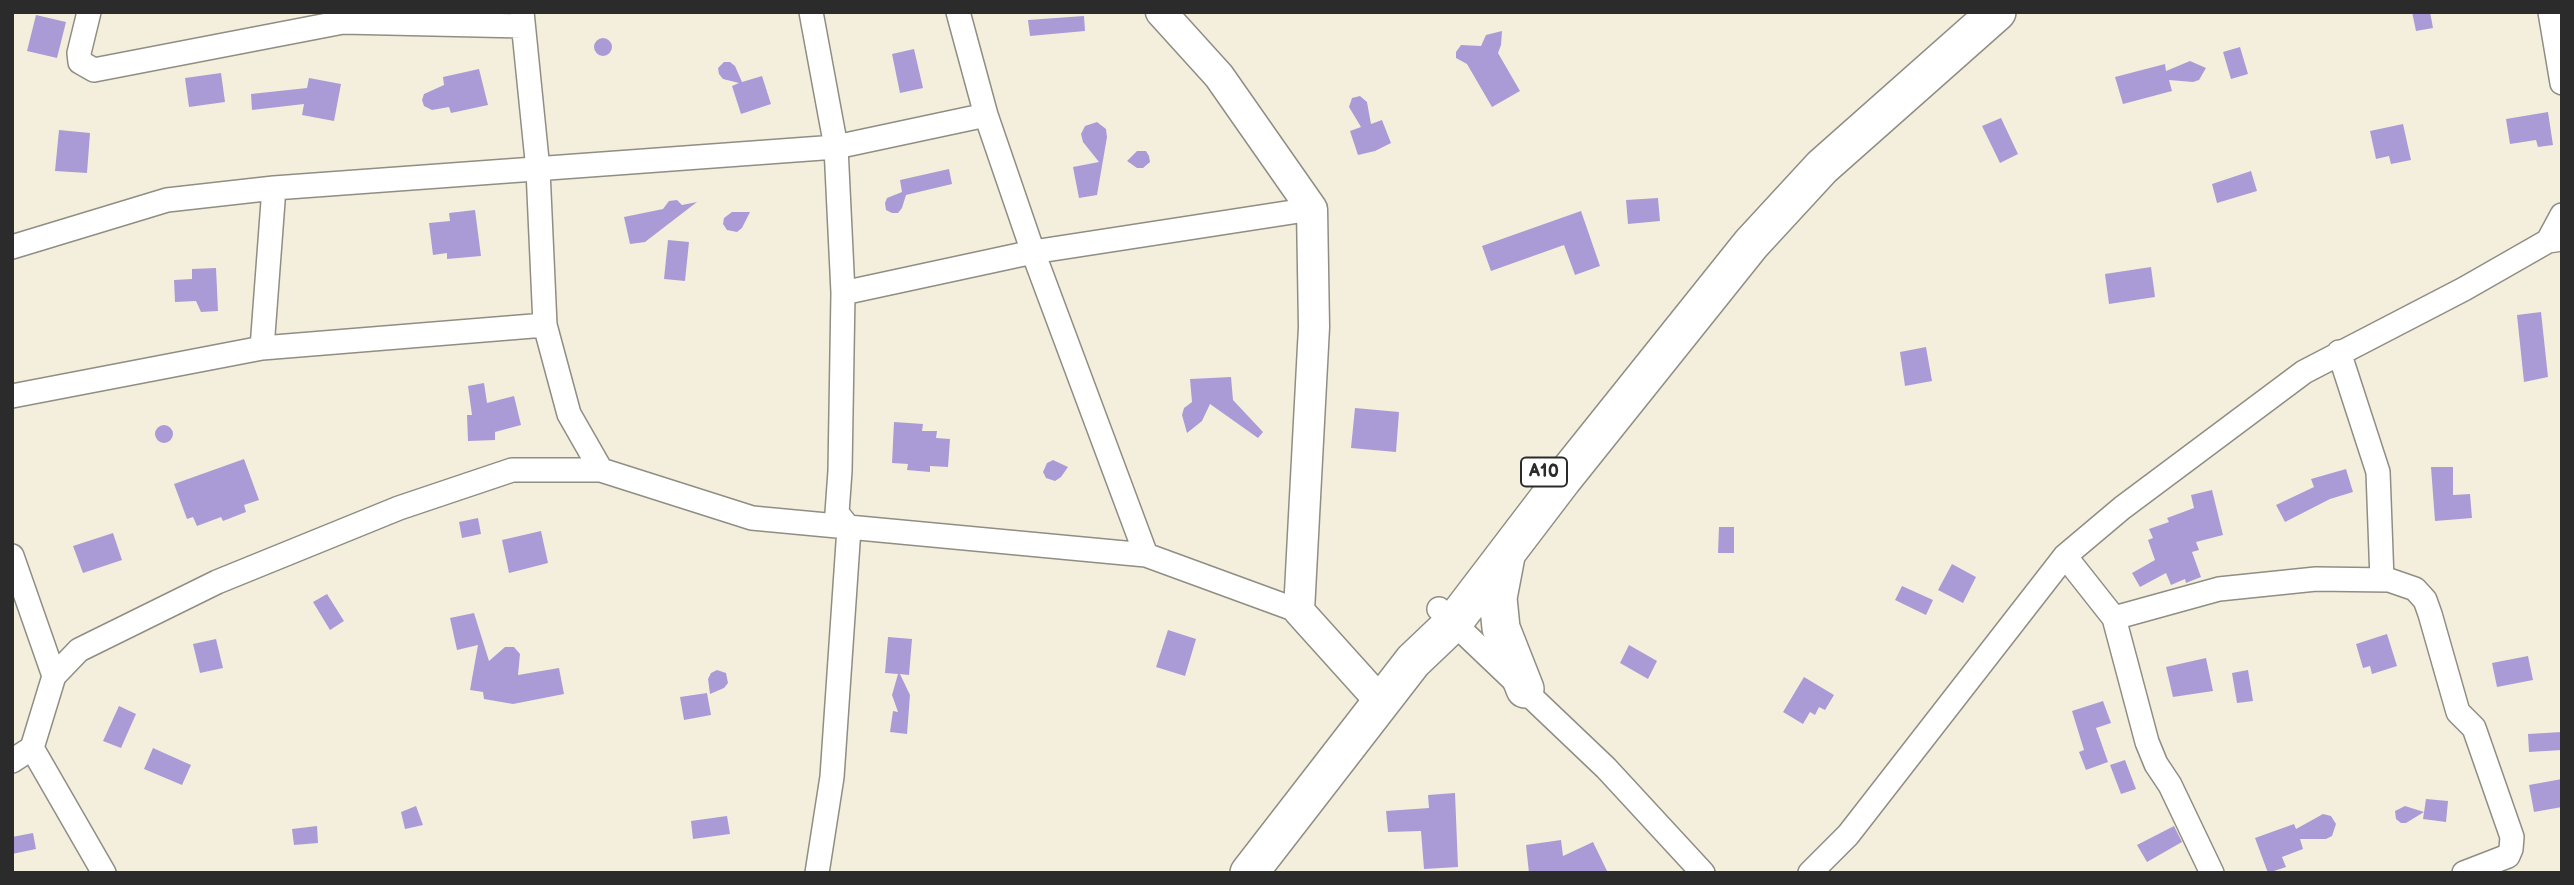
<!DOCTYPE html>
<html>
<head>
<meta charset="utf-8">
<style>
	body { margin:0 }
	#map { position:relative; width:2574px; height:885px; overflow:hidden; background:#f4efdc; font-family:"Balsamiq Sans",sans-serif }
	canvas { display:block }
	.frame { position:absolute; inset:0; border:14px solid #2b2b2b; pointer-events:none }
</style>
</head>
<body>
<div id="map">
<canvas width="2574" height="885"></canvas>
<div class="frame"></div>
</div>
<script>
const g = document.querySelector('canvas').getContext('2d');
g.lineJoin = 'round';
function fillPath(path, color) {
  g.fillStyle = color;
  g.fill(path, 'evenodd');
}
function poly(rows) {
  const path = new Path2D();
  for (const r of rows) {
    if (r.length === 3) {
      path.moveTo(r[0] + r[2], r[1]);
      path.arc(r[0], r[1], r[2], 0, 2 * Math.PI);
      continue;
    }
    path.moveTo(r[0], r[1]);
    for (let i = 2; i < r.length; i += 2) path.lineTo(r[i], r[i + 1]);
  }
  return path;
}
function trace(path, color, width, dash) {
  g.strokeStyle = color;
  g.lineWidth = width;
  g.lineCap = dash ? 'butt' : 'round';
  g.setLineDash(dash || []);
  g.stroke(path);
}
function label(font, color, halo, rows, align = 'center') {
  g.font = font + ' "Balsamiq Sans",sans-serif';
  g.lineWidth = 7;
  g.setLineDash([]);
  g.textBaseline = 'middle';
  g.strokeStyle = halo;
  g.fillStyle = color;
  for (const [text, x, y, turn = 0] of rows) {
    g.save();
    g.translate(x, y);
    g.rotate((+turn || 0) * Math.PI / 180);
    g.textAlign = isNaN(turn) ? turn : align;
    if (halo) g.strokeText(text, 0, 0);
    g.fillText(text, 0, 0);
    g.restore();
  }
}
fillPath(poly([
	[2412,12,2430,12,2433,28,2416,31],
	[36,15,66,22,57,58,27,51],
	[1084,16,1085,31,1030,36,1028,20],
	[1502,31,1501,45,1498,53,1520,91,1492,107,1467,64,1456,58,1456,52,1461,45,1481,46,1486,35],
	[603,47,9],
	[2240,47,2248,74,2231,79,2223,52],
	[914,49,923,88,900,93,892,54],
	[2190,61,2206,68,2199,80,2193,82,2169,80,2172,91,2123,104,2115,77,2165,64,2166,71],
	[724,62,730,62,735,66,742,82,762,76,771,104,741,114,732,86,739,83,723,79,719,74,718,68],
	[479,69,488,105,451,113,449,107,432,110,424,106,422,100,424,94,444,85,443,77],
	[221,73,225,102,189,107,185,78],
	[309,78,341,84,334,121,302,115,304,104,252,110,251,94,307,88],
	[1360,96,1367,102,1371,124,1382,120,1391,143,1375,151,1358,155,1350,131,1361,127,1349,107,1352,98],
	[2548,112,2553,145,2538,147,2536,140,2510,144,2506,119],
	[2001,118,2018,154,2000,163,1982,126],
	[1097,122,1106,129,1107,137,1097,195,1079,198,1073,167,1099,162,1083,142,1081,134,1085,126],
	[2403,124,2411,160,2391,164,2389,156,2376,159,2370,131],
	[59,130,90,133,87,173,55,171],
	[1137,151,1146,151,1149,156,1150,162,1143,168,1137,168,1127,161],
	[949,169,952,184,906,195,902,208,898,213,892,213,886,210,885,203,887,198,902,192,900,180],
	[2251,171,2257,191,2217,203,2212,184],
	[1658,198,1660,221,1628,224,1626,200],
	[677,200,682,205,697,202,645,242,630,244,624,217,663,209,669,201],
	[475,210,481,256,447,259,447,253,433,255,429,223,450,221,449,213],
	[1581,211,1600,266,1575,275,1564,245,1491,271,1482,246],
	[732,212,750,212,742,228,737,232,727,230,723,224,724,218],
	[668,240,689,242,685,281,664,279],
	[2151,267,2155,297,2109,304,2105,274],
	[216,268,218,311,201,312,196,301,175,302,174,280,192,279,192,269],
	[2541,312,2548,377,2524,382,2517,315],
	[1926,347,1932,381,1905,386,1900,352],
	[1231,377,1233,400,1263,432,1258,438,1210,404,1202,421,1187,433,1182,415,1184,408,1192,402,1190,379],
	[484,383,487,403,514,396,521,425,495,432,495,440,468,441,467,415,472,415,468,386],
	[1355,408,1399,412,1396,452,1351,448],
	[894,422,923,424,922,431,937,431,936,438,950,439,948,467,930,466,930,472,907,470,908,464,892,463],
	[164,434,9],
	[244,459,259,500,244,505,246,512,223,521,221,517,197,526,193,517,187,519,174,484],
	[1053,460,1068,467,1061,477,1055,481,1046,478,1043,472,1047,463],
	[2431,467,2453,467,2453,495,2470,494,2472,518,2435,521],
	[2346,469,2353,492,2330,499,2285,522,2276,505,2314,487,2311,479],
	[2212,490,2223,535,2196,542,2199,550,2192,552,2201,577,2186,583,2185,579,2171,585,2166,573,2140,587,2132,573,2155,560,2148,540,2153,538,2149,529,2169,522,2167,518,2194,508,2191,495],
	[478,518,481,534,462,538,459,522],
	[1719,527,1734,527,1734,553,1718,553],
	[541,531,548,563,509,573,502,540],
	[113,533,122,560,83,573,73,546],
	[1952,564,1976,577,1963,603,1938,590],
	[1902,586,1933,600,1926,615,1895,600],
	[327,594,344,621,330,630,313,602],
	[474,613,489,661,505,647,514,647,520,654,518,675,559,668,564,694,513,704,484,699,483,692,470,690,478,645,457,650,450,618],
	[1168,630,1196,639,1185,676,1156,667],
	[2387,634,2397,666,2372,674,2370,666,2363,668,2356,644],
	[888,637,912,639,909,675,900,674,910,695,907,734,890,732,893,711,898,712,892,695,898,674,885,673],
	[216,639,223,668,200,673,193,644],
	[1629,645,1657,661,1648,679,1620,663],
	[2528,656,2533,680,2497,687,2492,663],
	[2206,658,2213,691,2173,697,2166,667],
	[717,670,726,673,728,683,724,688,710,694,708,679,711,673],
	[2248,670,2253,701,2237,703,2232,673],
	[1804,677,1834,695,1825,710,1819,707,1815,715,1810,712,1803,724,1783,712],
	[707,693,711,715,684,720,680,697],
	[2103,701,2111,723,2096,728,2108,762,2086,770,2079,752,2084,750,2072,711],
	[119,706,136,714,121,748,103,741],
	[2562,732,2562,750,2529,752,2528,734],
	[153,748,191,765,182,785,144,769],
	[2125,760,2136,789,2121,794,2110,765],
	[2562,779,2562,807,2534,812,2529,785],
	[1455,793,1458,867,1424,869,1421,831,1388,832,1386,811,1429,808,1428,795],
	[2426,799,2448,801,2446,822,2423,819],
	[416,806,423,825,405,829,401,812],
	[2405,806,2424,812,2406,823,2401,823,2396,819,2395,811],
	[2323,814,2331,816,2336,824,2332,836,2326,839,2300,839,2303,849,2282,857,2286,867,2268,873,2255,838,2294,824,2296,829],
	[727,816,730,834,693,839,691,821],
	[317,826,318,843,294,845,292,829],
	[2174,826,2182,842,2147,862,2137,845],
	[33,833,36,849,12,854,12,837],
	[1561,840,1563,856,1593,842,1608,873,1529,873,1526,845]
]), '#aa9bd7');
const minor = poly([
	[89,12,79,53,80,62,94,70,343,22,523,26],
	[522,12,538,170,545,325,569,414,601,470,752,518,1146,555,1299,611],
	[811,12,836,147,843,293,840,471,837,513,849,528,832,777,817,873],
	[958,12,986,115,1033,252,1146,555],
	[2550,12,2562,83],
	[2548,241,2562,215],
	[12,247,167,200,274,188,836,147,986,115],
	[843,293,1033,252,1312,209],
	[262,348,274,188],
	[2339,352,2378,472,2382,580],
	[12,396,262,348,545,325],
	[12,556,54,676],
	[2065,556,2114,618,2147,742,2156,764,2170,785,2212,873],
	[1439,609,1606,768,1703,873],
	[2114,618,2219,589,2316,579,2389,580,2415,589,2425,600,2430,614,2458,712,2474,728,2512,837,2511,849,2508,856,2464,873],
	[12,761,32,748],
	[104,873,32,748,54,676,79,650,217,582,399,508,512,470,601,470],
	[1810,873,1848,835,2065,556,2122,508,2304,372,2464,289,2548,241,2562,239]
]);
const tertiary = poly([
	[1161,12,1219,76,1312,209,1314,327,1299,611,1381,702]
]);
const primary = poly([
	[1506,556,1498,598,1501,628,1525,689],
	[1249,873,1413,661,1454,622,1563,479,1751,244,1822,167,1997,12]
]);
trace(minor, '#908d84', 26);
trace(tertiary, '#908d84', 33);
trace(primary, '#908d84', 40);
trace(minor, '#fff', 23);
trace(tertiary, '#fff', 30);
trace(primary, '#fff', 37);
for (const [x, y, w] of [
	[1544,472,46]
]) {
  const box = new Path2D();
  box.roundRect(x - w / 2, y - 14.5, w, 29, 5);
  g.fillStyle = '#fff';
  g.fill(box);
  trace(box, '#2b2b2b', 2);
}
label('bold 18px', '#2b2b2b', null, [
	["A10",1544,472]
]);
</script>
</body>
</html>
